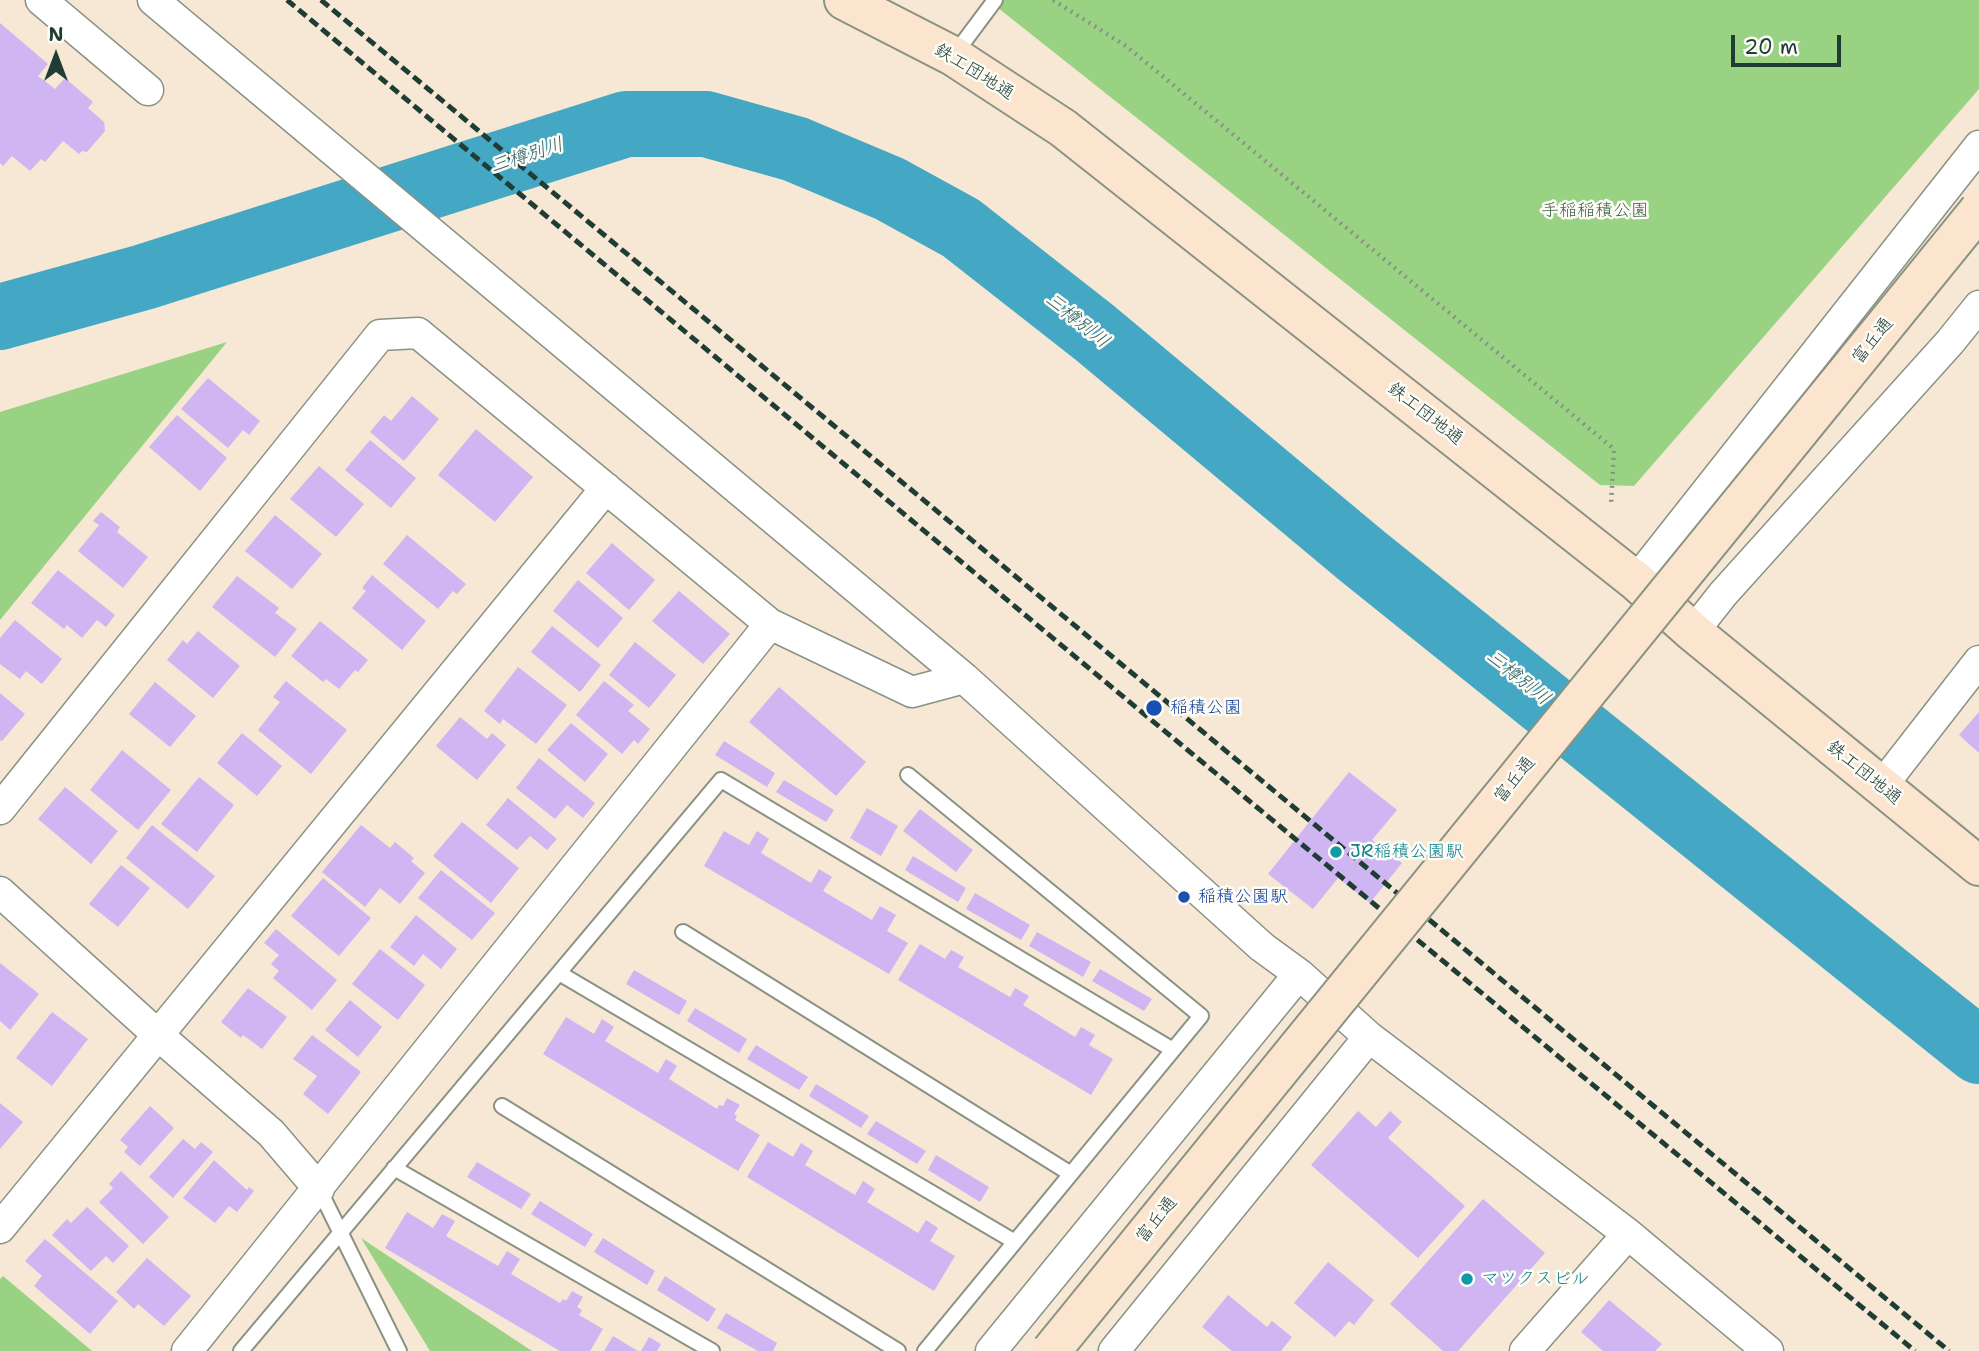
<!DOCTYPE html>
<html>
<head>
<meta charset="utf-8">
<style>
	body { margin:0 }
	#map { position:relative; width:1979px; height:1351px; overflow:hidden; background:#f6e8d4; font-family:"Shantell Sans",sans-serif }
	canvas { display:block }
	.north { position:absolute; left:21px; top:21px; width:70px; height:70px; -webkit-text-stroke:5px #fdfcf7; paint-order:stroke; rotate:0deg; font-size:19px; font-weight:700; line-height:28px; text-align:center; color:#1f3d34 }
	.north::after { content:''; display:block; margin:auto; width:24px; height:32px; background:#1f3d34; clip-path:polygon(50% 0,100% 100%,50% 72%,0 100%) }
	.scale { position:absolute; left:1731px; top:35px; width:110px; height:32px; box-sizing:border-box; border:4px solid #1f3d34; border-top:0; padding-left:9px; font-size:21px; line-height:24px; white-space:nowrap; color:#1f3d34; -webkit-text-stroke:5px #fdfcf7; paint-order:stroke }
</style>
</head>
<body>
<div id="map">
<canvas width="1979" height="1351"></canvas>
<div class="north">N</div>
<div class="scale">20 m</div>
</div>
<script>
const g = document.querySelector('canvas').getContext('2d');
g.lineJoin = 'round';
function fillPath(path, color) {
  g.fillStyle = color;
  g.fill(path, 'evenodd');
}
function poly(rows) {
  const path = new Path2D();
  for (const r of rows) {
    path.moveTo(r[0], r[1]);
    for (let i = 2; i < r.length; i += 2) path.lineTo(r[i], r[i + 1]);
  }
  return path;
}
function trace(path, color, width, dash) {
  g.strokeStyle = color;
  g.lineWidth = width;
  g.lineCap = dash ? 'butt' : 'round';
  g.setLineDash(dash || []);
  g.stroke(path);
}
function label(font, color, halo, rows, align = 'center') {
  g.font = font + ' "Shantell Sans","Klee One",sans-serif';
  g.lineWidth = 5;
  g.setLineDash([]);
  g.textBaseline = 'middle';
  g.strokeStyle = halo;
  g.fillStyle = color;
  for (const [text, x, y, turn = 0] of rows) {
    g.save();
    g.translate(x, y);
    g.rotate((+turn || 0) * Math.PI / 180);
    g.textAlign = isNaN(turn) ? turn : align;
    if (halo) g.strokeText(text, 0, 0);
    g.fillText(text, 0, 0);
    g.restore();
  }
}
fillPath(poly([
	[988,0,1979,0,1979,89,1634,486,1600,485],
	[227,342,0,620,0,412],
	[361,1238,532,1351,430,1351],
	[3,1276,92,1351,0,1351,0,1279]
]), '#9ad284');
trace(poly([
	[0,317,144,277,626,124,706,124,795,149,890,189,961,228,1095,333,1362,556,1979,1051]
]), '#44a7c4', 66);
fillPath(poly([
	[0,23,48,64,38,76,55,89,65,78,93,102,88,108,104,122,105,131,87,152,82,151,79,154,63,141,45,162,41,159,30,171,12,156,3,166,0,163],
	[208,378,260,421,249,435,243,430,228,448,181,409],
	[412,396,439,419,404,461,370,432,384,415,391,421],
	[177,415,227,458,200,491,149,447],
	[476,429,533,477,495,522,438,475],
	[370,440,416,478,391,508,345,470],
	[319,466,364,504,336,537,290,499],
	[101,512,120,527,117,532,148,557,123,588,78,551,99,525,93,521],
	[275,515,322,554,292,589,245,551],
	[407,535,466,584,457,594,453,591,438,609,383,564],
	[612,543,655,580,629,610,586,573],
	[58,570,115,615,106,627,97,620,82,638,67,625,64,629,31,603],
	[372,575,426,621,402,650,352,608,366,591,362,588],
	[237,576,279,608,275,613,297,629,275,657,212,607],
	[578,580,623,618,598,648,553,611],
	[679,591,730,634,703,664,652,621],
	[15,620,62,659,42,684,26,671,20,679,0,664,0,638],
	[320,621,368,660,358,672,355,670,339,689,326,679,323,682,291,656],
	[552,626,601,665,580,692,531,652],
	[198,631,240,666,213,698,167,660,183,640,187,644],
	[635,642,676,675,649,708,609,675],
	[518,667,567,705,536,744,503,719,500,724,484,711],
	[286,681,347,730,311,774,258,730,280,702,273,697],
	[604,681,634,705,628,711,650,729,638,744,634,740,622,754,576,715],
	[155,682,196,716,170,747,129,714],
	[779,687,866,762,836,796,749,722],
	[0,693,25,714,2,741,0,740],
	[1979,712,1979,753,1959,735],
	[460,717,487,739,492,733,506,745,477,780,436,746],
	[571,723,608,754,585,782,547,750],
	[242,733,282,766,257,796,217,763],
	[724,741,775,773,767,787,715,755],
	[122,750,171,790,138,830,90,790],
	[539,758,595,803,583,818,567,805,555,819,516,788],
	[1349,772,1397,810,1372,840,1402,863,1370,903,1338,878,1313,909,1268,874],
	[199,777,234,805,197,852,161,824],
	[784,780,834,810,826,822,776,792],
	[65,787,118,831,91,864,38,819],
	[508,798,557,839,547,850,530,836,517,850,486,825],
	[867,808,898,826,881,856,850,838],
	[920,809,973,850,956,872,903,831],
	[462,822,519,868,491,903,433,856],
	[152,825,215,876,188,909,126,858],
	[361,825,390,848,395,842,414,858,411,861,425,873,400,904,380,888,365,907,322,872],
	[724,831,749,845,757,831,769,839,761,853,811,883,819,869,832,877,823,891,872,920,880,906,896,915,887,931,908,943,889,974,704,866],
	[913,856,966,888,958,902,905,870],
	[121,865,150,888,118,927,89,904],
	[441,870,495,913,472,940,418,898],
	[323,878,371,918,339,956,291,916],
	[975,893,1030,925,1021,940,966,909],
	[416,915,457,949,441,969,423,954,414,966,390,947],
	[276,929,337,980,312,1010,273,978,279,971,271,964,279,955,264,943],
	[1037,932,1091,962,1083,977,1029,946],
	[920,944,945,959,951,950,964,957,958,967,1010,997,1015,988,1029,996,1023,1005,1075,1037,1081,1027,1095,1035,1089,1045,1113,1059,1091,1095,898,980],
	[380,949,425,985,398,1020,352,984],
	[0,963,39,994,10,1030,0,1021],
	[1100,969,1152,999,1144,1011,1092,981],
	[634,970,687,1001,679,1015,626,984],
	[248,988,287,1017,262,1049,243,1035,241,1038,221,1022],
	[350,1000,382,1027,358,1057,325,1030],
	[695,1008,747,1039,739,1053,687,1021],
	[52,1012,88,1039,52,1086,16,1058],
	[566,1017,594,1034,602,1019,614,1027,605,1041,658,1073,666,1059,677,1066,669,1079,717,1109,719,1105,723,1106,727,1098,740,1105,734,1114,737,1116,735,1120,760,1135,738,1171,543,1054],
	[312,1035,361,1072,328,1114,303,1094,317,1076,293,1059],
	[756,1045,808,1077,799,1090,747,1059],
	[816,1084,869,1116,861,1128,809,1096],
	[0,1103,23,1122,0,1149],
	[150,1106,174,1128,140,1166,124,1152,128,1147,120,1140],
	[1358,1111,1376,1127,1390,1111,1402,1122,1388,1138,1465,1206,1418,1258,1311,1165],
	[876,1121,926,1151,917,1164,867,1134],
	[183,1139,195,1149,201,1142,213,1152,173,1198,149,1177],
	[768,1142,793,1157,801,1143,813,1151,805,1165,855,1195,863,1181,875,1189,867,1202,918,1233,926,1220,938,1228,930,1241,955,1256,934,1291,747,1177],
	[936,1155,989,1187,980,1202,928,1170],
	[214,1160,247,1190,249,1187,254,1191,237,1212,229,1206,215,1223,183,1198],
	[477,1162,531,1194,521,1209,467,1177],
	[121,1171,169,1217,143,1244,99,1202,113,1188,109,1184],
	[1483,1199,1545,1253,1458,1351,1443,1351,1390,1304],
	[540,1201,593,1234,585,1247,531,1214],
	[87,1207,129,1246,113,1263,106,1256,91,1271,52,1235,67,1219,71,1223],
	[407,1212,433,1228,442,1214,455,1221,446,1236,498,1266,507,1251,520,1259,511,1274,560,1303,563,1299,566,1301,572,1291,583,1297,577,1307,582,1310,579,1315,603,1329,590,1351,560,1351,385,1248],
	[603,1238,655,1271,647,1285,594,1252],
	[45,1239,118,1301,90,1334,34,1286,42,1276,25,1261],
	[147,1258,191,1296,164,1326,138,1304,134,1309,116,1292],
	[1328,1262,1374,1300,1354,1325,1349,1321,1335,1337,1294,1303],
	[665,1276,716,1309,708,1322,657,1290],
	[1228,1295,1267,1327,1272,1321,1292,1337,1281,1351,1232,1351,1202,1327],
	[1609,1300,1662,1344,1655,1351,1603,1351,1581,1332],
	[726,1313,777,1343,773,1351,758,1351,717,1328],
	[613,1336,638,1351,604,1351],
	[649,1337,661,1344,657,1351,641,1351]
]), '#cfb5f1');
const lane = poly([
	[954,55,995,0],
	[908,775,1201,1016,925,1351],
	[683,932,1071,1174],
	[559,973,1015,1242],
	[502,1106,898,1351],
	[394,1168,712,1351],
	[319,1189,399,1351],
	[241,1351,721,780,1173,1050]
]);
const street = poly([
	[41,0,148,90],
	[153,0,964,678,1262,947,1299,974,1369,1037,1628,1234,1768,1351],
	[1636,581,1979,146],
	[1693,632,1723,594,1950,342,1979,306],
	[1881,787,1979,661],
	[0,809,380,335,418,333,770,624,912,692,964,678],
	[0,892,158,1035,271,1133,319,1189],
	[0,1228,606,488],
	[187,1351,770,624],
	[991,1351,1299,974],
	[1114,1351,1369,1037],
	[1525,1351,1628,1234]
]);
const secondary = poly([
	[844,0,953,56,1063,128,1636,581,1693,632,1979,866]
]);
trace(lane, '#8a9284', 18);
trace(street, '#8a9284', 33);
trace(secondary, '#8a9284', 42);
trace(poly([
	[1053,0,1126,46,1614,449,1611,505]
]), '#8a9284', 4.5, [2, 5]);
trace(lane, '#fff', 14);
trace(street, '#fff', 30);
trace(secondary, '#fce5cf', 38);
trace(poly([
	[287,0,1138,709,1915,1351],
	[321,0,1949,1351]
]), '#1f3d34', 5, [10, 5]);
const secondaryBridge = poly([
	[1051,1351,1979,210]
]);
trace(secondaryBridge, '#8a9284', 42, []);
trace(secondaryBridge, '#fce5cf', 38);
for (const [x, y, r, color] of [
	[1154,708,9,"#1a4fb4"],
	[1336,852,7,"#0f9aa8"],
	[1184,897,7,"#1a4fb4"],
	[1467,1279,7,"#0f9aa8"]
]) {
  const dot = new Path2D();
  dot.arc(x, y, r, 0, 2 * Math.PI);
  g.fillStyle = color;
  g.fill(dot);
  trace(dot, '#fdfcf7', 2.5);
}
label('18px', '#1f3d34', '#fdfcf7', [
	["鉄工団地通",974,72,32],
	["富丘通",1873,341,-51],
	["鉄工団地通",1425,414,38],
	["鉄工団地通",1864,773,39],
	["富丘通",1515,780,-51],
	["富丘通",1157,1220,-51]
]);
label('18px', '#3e6248', '#fdfcf7', [
	["手稲稲積公園",1595,211]
]);
label('18px', '#164399', '#fdfcf7', [
	["稲積公園",1170,708],
	["稲積公園駅",1198,897]
], 'left');
label('18px', '#0d838f', '#fdfcf7', [
	["JR稲積公園駅",1350,852],
	["マツクスビル",1481,1279]
], 'left');
label('italic 19px', '#2c6266', '#fdfcf7', [
	["三樽別川",527,156,-18],
	["三樽別川",1077,321,39],
	["三樽別川",1518,678,39]
]);
</script>
</body>
</html>
